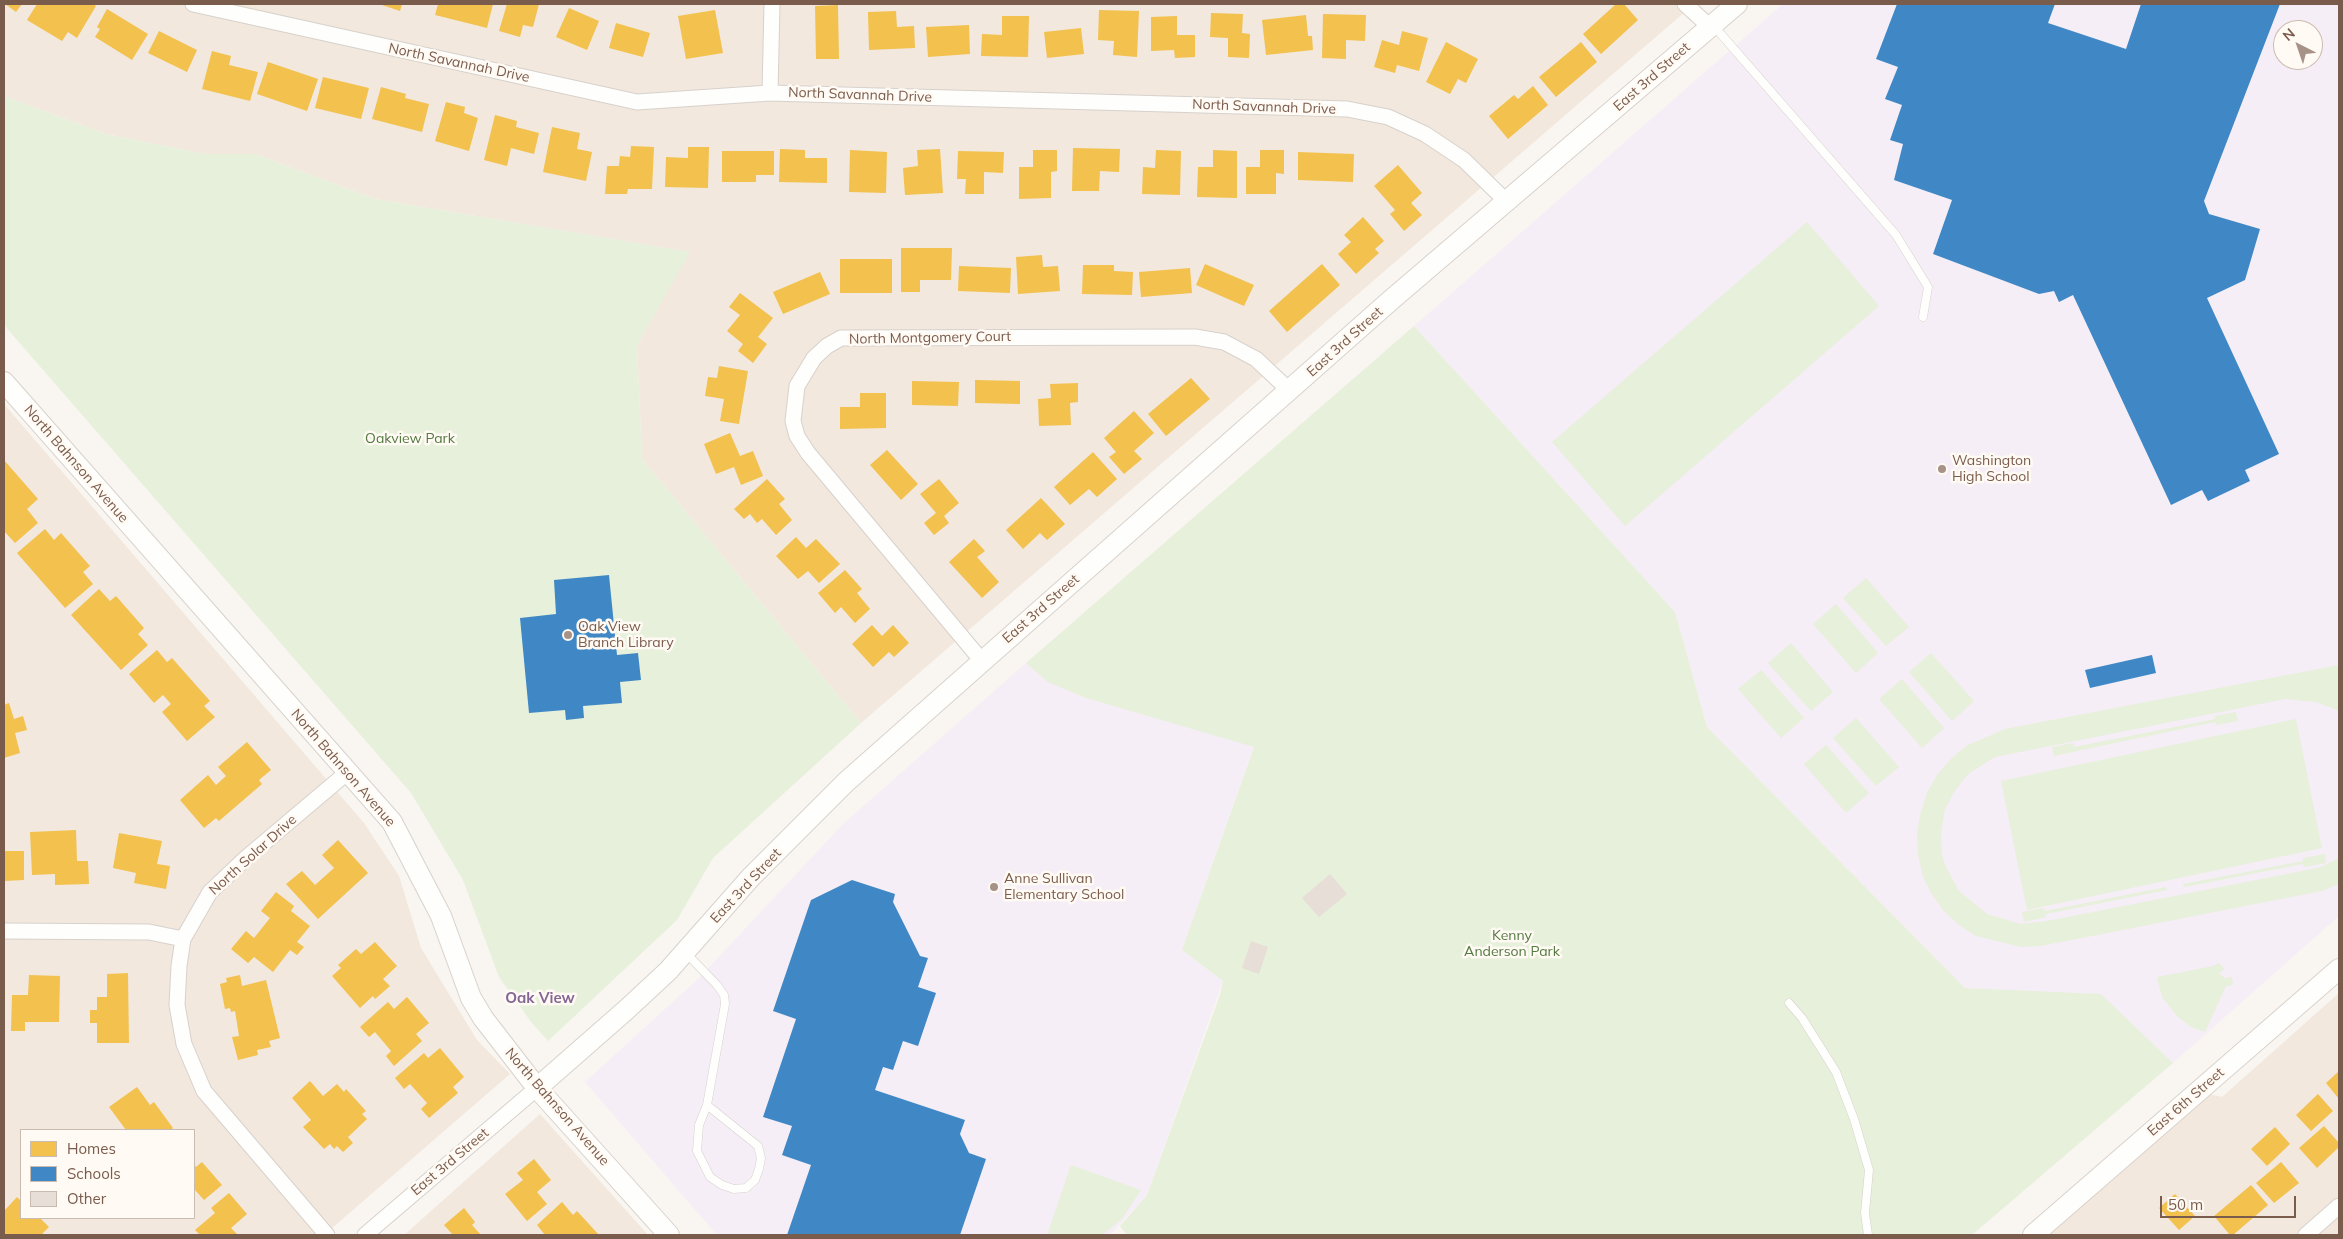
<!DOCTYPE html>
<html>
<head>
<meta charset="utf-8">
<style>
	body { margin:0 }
	#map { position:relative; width:2343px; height:1239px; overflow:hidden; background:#f9f5f0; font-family:Mulish,sans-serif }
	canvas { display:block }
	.frame { position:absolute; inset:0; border:5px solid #7a5c4d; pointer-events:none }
	.legend { position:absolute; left:20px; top:1129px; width:175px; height:90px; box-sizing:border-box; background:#fffaf3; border:1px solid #cabbb1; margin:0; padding:6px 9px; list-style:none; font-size:15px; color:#7a5c4d }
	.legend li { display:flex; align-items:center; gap:10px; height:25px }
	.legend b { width:25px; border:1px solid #cabbb1 }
	.north { position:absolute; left:2273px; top:20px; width:50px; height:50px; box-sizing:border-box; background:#fffaf3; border:1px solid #cabbb1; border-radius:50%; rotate:319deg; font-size:14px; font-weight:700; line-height:20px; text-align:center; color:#7a5c4d }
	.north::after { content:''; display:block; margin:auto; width:18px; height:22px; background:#a69286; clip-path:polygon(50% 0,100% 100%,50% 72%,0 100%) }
	.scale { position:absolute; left:2160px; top:1196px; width:136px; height:22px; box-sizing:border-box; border:2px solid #7a5c4d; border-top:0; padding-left:6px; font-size:15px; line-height:18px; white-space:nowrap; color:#7a5c4d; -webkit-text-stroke:4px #fffaf3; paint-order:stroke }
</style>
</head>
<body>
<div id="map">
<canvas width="2343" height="1239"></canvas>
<div class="frame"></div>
<ul class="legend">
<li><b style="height:14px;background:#f2c14e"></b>Homes</li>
<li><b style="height:14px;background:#3f88c5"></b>Schools</li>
<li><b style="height:14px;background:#e6ded7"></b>Other</li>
</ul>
<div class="north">N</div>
<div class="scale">50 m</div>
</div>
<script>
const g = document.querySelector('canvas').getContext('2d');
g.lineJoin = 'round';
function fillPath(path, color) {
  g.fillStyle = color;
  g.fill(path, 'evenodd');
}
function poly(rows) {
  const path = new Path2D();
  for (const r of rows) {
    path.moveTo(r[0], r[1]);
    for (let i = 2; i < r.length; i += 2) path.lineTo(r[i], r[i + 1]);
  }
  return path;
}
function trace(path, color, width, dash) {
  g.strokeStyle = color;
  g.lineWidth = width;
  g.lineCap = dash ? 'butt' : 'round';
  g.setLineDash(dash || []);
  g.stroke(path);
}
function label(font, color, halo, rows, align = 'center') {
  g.font = font + ' Mulish,sans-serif';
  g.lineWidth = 5;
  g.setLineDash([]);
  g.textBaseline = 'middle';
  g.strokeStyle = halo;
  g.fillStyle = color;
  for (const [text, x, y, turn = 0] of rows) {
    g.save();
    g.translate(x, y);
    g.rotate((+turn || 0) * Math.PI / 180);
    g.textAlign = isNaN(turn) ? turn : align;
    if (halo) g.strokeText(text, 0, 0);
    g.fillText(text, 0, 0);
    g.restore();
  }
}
fillPath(poly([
	[4,4,1694,4,861,723,642,459,637,345,689,252,375,199,255,154,205,154,106,134,4,96],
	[4,404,364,823,399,876,421,948,477,1040,510,1074,324,1235,4,1235],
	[21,1130,194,1130,194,1218,21,1218],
	[2339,993,2339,1235,2033,1235,2198,1092,2222,1097],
	[540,1114,648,1235,404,1235]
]), '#f2e8de');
fillPath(poly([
	[1783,4,2339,4,2339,916,2173,1063,2101,995,1965,988,1707,727,1675,612,1414,326],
	[2283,30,2313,30,2313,60,2283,60],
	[1026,663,1048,680,1086,698,1254,746,1182,950,1223,981,1147,1195,1110,1235,717,1235,585,1082,699,978,843,824]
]), '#f6eef6');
fillPath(poly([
	[4,96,106,134,205,154,255,154,375,199,690,252,637,345,642,459,861,723,713,858,677,920,548,1041,531,1022,499,977,463,880,411,793,4,325],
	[1807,222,1879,306,1625,526,1552,442],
	[1414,326,1675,612,1707,727,1965,988,2101,994,2173,1063,1972,1235,1127,1235,1120,1226,1147,1195,1220,995,1223,981,1182,950,1254,747,1086,698,1048,682,1026,663],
	[1866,578,1909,627,1886,646,1843,598],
	[1836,604,1878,653,1856,673,1813,624],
	[1791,643,1833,692,1811,711,1768,663],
	[1931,653,1974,701,1952,721,1909,672],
	[2339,665,2339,711,2316,702,2285,699,1995,757,1968,774,1954,792,1945,809,1941,832,1942,854,1945,865,1959,891,1987,914,2021,924,2047,921,2307,870,2321,867,2339,858,2339,884,2322,891,2041,946,2021,947,1976,936,1959,925,1943,910,1931,893,1923,877,1918,855,1917,834,1920,815,1927,793,1937,775,1950,760,1966,746,2005,729],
	[1761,670,1804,718,1781,738,1738,689],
	[1902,679,1944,728,1922,748,1879,699],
	[2236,712,2238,721,2216,725,2215,722,2054,756,2052,747,2073,743,2074,747,2215,719,2214,716],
	[1856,718,1899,767,1876,786,1833,738],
	[2296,719,2322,848,2027,910,2001,781],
	[1826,745,1869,793,1846,813,1804,764],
	[2325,854,2326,863,2304,867,2303,864,2184,887,2183,884,2303,861,2303,858],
	[2166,887,2167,890,2046,914,2046,917,2024,922,2022,912,2044,908,2045,911],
	[2219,963,2225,969,2219,973,2225,978,2232,977,2233,985,2226,986,2205,1032,2191,1027,2178,1017,2162,997,2157,977,2213,966],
	[1071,1165,1141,1190,1122,1219,1102,1235,1047,1235]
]), '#e7f0db');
fillPath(poly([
	[5,4,22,4,16,12],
	[37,4,93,4,96,6,77,38,68,32,62,41,27,20],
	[379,4,402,4,400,11],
	[438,4,493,4,487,28,435,15],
	[507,4,539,4,533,27,523,25,520,37,499,31],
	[1616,4,1624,4,1638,20,1601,54,1583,34],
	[838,5,839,59,816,59,815,6],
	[569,8,599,21,587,50,556,37],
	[107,9,148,34,132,60,95,37,100,29,97,27],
	[715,10,723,53,686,59,678,16],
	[1099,10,1139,11,1137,57,1113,55,1114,41,1098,40],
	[896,11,897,27,914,26,915,48,869,50,868,12],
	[1211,13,1243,14,1242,33,1250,34,1249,58,1228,57,1228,38,1210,37],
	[1323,14,1366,15,1365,41,1346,40,1346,59,1322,58],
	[1306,15,1308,36,1312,36,1313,50,1266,55,1262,20],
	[1002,16,1029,16,1028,57,981,56,982,34,1002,35],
	[1177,16,1177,35,1195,35,1195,57,1175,58,1174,50,1151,51,1151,17],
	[616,23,650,33,643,57,609,48],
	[969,25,970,54,928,57,926,27],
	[1081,28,1084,54,1047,58,1044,32],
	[159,31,197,50,187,72,148,53],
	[1402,31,1428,38,1419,71,1397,65,1395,73,1374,67,1382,40,1399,45],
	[1446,42,1478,59,1466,83,1458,79,1450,94,1426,82],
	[1581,42,1597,62,1556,97,1539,77],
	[212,51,231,56,229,65,258,72,250,101,202,89],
	[268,62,318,79,307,111,257,94],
	[323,77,369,88,361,119,315,108],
	[1533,86,1548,105,1508,139,1489,116,1514,95,1518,99],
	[381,87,406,94,405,98,429,104,422,132,372,119],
	[446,102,465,107,464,113,478,118,469,151,435,141],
	[495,115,517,121,516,127,539,133,534,154,511,148,507,166,484,160],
	[552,127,580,133,577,149,592,152,586,181,543,172],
	[631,146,654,147,652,189,628,189,627,194,605,194,607,166,619,166,620,156,630,157],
	[688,147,709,147,708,188,665,187,666,157,688,158],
	[1073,148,1120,149,1119,172,1100,171,1099,191,1072,191],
	[780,149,805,150,805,158,827,158,827,183,779,182],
	[940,149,943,193,905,195,903,168,918,166,917,150],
	[850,150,887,152,886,193,849,192],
	[1033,150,1057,150,1057,171,1051,172,1051,198,1019,199,1019,167,1033,167],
	[1156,150,1181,151,1180,195,1142,194,1143,167,1155,168],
	[1213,150,1237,151,1237,198,1197,197,1198,167,1213,167],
	[1260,150,1284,150,1284,174,1276,173,1276,194,1246,194,1246,167,1260,167],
	[722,151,774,151,774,175,756,175,756,182,722,182],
	[958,151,1004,152,1003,173,984,172,984,194,965,194,966,179,957,179],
	[1298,152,1354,154,1353,182,1298,180],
	[1398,165,1422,193,1411,203,1422,215,1404,231,1390,214,1395,210,1374,186],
	[1363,217,1384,241,1375,249,1379,253,1356,274,1338,254,1351,242,1344,235],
	[901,248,952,248,951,280,920,280,920,292,901,292],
	[1042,255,1043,267,1058,266,1060,291,1018,294,1016,257],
	[840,259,892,259,892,293,840,293],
	[1205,264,1254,285,1244,306,1196,285],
	[1322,264,1340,285,1287,332,1269,311],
	[1083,265,1114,265,1114,271,1133,272,1132,295,1082,294],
	[959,266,1011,268,1010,293,958,291],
	[1190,268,1192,293,1141,297,1139,272],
	[820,272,830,294,783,314,773,292],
	[740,293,773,318,758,337,767,344,753,363,738,351,743,344,727,331,740,315,729,307],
	[719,366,748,371,739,424,720,421,724,399,705,396,708,377,717,378],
	[1191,378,1210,399,1166,436,1148,414],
	[975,380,1020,381,1020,404,975,403],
	[912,381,959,382,958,406,912,405],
	[1078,383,1078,402,1070,403,1071,425,1039,426,1038,399,1051,398,1050,384],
	[860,393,886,393,886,428,840,429,840,407,860,407],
	[1134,411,1154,433,1134,451,1142,459,1124,474,1109,457,1116,452,1104,438],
	[730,433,740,456,753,451,763,476,741,485,734,467,716,474,704,444],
	[887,450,918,484,901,500,870,465],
	[1093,452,1117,479,1097,497,1089,489,1070,505,1054,487],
	[4,460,38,499,27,509,38,523,15,543,4,531],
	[767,479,785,499,779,504,792,520,776,535,762,519,757,523,750,514,744,519,734,509],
	[939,479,959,503,944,516,949,523,934,535,924,523,936,513,920,494],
	[1041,498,1065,524,1047,540,1040,533,1023,549,1006,530],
	[45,529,54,540,61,533,90,566,83,572,93,584,65,608,17,553],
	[796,537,806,548,816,539,840,564,819,583,808,571,798,579,776,556],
	[974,539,985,551,977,557,999,582,982,598,949,562],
	[845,570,862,589,857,593,870,609,855,623,841,607,835,613,818,593],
	[99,589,110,601,116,596,144,628,138,634,148,645,121,670,71,615],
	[872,625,882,636,893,625,909,643,894,657,889,652,873,667,852,644],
	[157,650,167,662,172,658,210,701,204,706,215,717,187,741,162,712,171,704,163,695,154,703,129,674],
	[9,703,14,719,23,716,27,730,15,733,20,753,4,758,4,705],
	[247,742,271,770,259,780,262,784,219,821,216,818,204,828,180,800,208,775,216,785,226,776,218,767],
	[76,830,77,861,88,861,89,884,55,885,55,874,32,875,30,832],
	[119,833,162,841,157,864,170,866,166,889,134,883,136,873,113,868],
	[338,840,368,873,318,919,286,884,302,871,315,885,334,868,322,855],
	[4,851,24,851,24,880,4,881],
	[276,892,294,906,291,911,310,926,297,942,304,947,297,955,290,950,273,972,254,957,248,963,231,949,246,931,254,938,270,918,261,911],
	[375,942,397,966,383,979,390,986,375,999,373,996,360,1008,332,976,341,968,338,965,356,949,361,954],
	[128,973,129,1043,97,1043,97,1023,90,1023,90,1010,97,1010,97,997,107,997,107,974],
	[29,975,60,976,59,1022,25,1022,25,1031,11,1031,12,995,28,995],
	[240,975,242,986,266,980,280,1038,269,1041,271,1047,257,1050,258,1055,238,1060,232,1037,239,1036,235,1011,231,1012,230,1008,225,1009,220,984,227,982,226,978],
	[407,997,429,1023,416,1034,422,1041,394,1066,386,1056,391,1051,375,1032,369,1037,360,1027,388,1002,394,1009],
	[440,1048,464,1077,453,1087,458,1093,429,1118,421,1109,427,1103,410,1084,404,1089,395,1078,424,1053,428,1058],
	[2339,1071,2339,1099,2326,1083],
	[310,1081,323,1096,337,1084,344,1092,346,1089,366,1111,362,1114,367,1119,348,1137,353,1143,343,1152,337,1146,334,1149,330,1144,324,1149,303,1127,311,1120,292,1098],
	[137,1087,150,1105,154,1102,173,1128,171,1130,126,1130,109,1107],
	[2318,1094,2333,1111,2311,1131,2296,1115],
	[2324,1126,2339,1143,2339,1147,2317,1168,2299,1148],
	[2275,1127,2290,1144,2267,1166,2251,1149],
	[534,1159,551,1180,537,1192,547,1204,527,1221,505,1194,523,1180,517,1173],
	[202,1162,222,1185,204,1200,195,1190,194,1191,194,1164,196,1167],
	[2281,1162,2299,1183,2274,1203,2256,1183],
	[2251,1185,2268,1205,2233,1235,2230,1235,2214,1216],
	[229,1193,247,1214,231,1228,238,1235,200,1235,195,1230,215,1213,211,1208],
	[2175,1194,2195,1216,2179,1230,2159,1208],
	[17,1197,21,1201,21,1218,40,1218,49,1227,41,1235,6,1235,4,1233,4,1211],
	[562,1202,573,1215,577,1211,599,1235,545,1235,537,1225],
	[464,1208,475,1222,472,1225,481,1235,453,1235,444,1225]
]), '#f2c14e');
fillPath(poly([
	[1897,4,2055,4,2048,23,2126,49,2141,4,2280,4,2204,201,2209,214,2260,229,2245,280,2207,298,2279,454,2245,470,2250,481,2208,501,2202,490,2171,505,2073,295,2059,302,2054,291,2039,294,1933,254,1952,200,1894,180,1903,144,1890,140,1902,105,1885,99,1898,67,1876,59],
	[609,575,617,655,638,653,641,680,620,682,622,703,583,706,584,718,566,720,565,710,529,713,520,618,556,614,554,580],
	[2152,655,2156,673,2090,688,2085,670],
	[852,880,895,894,893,902,920,956,928,958,918,987,936,993,918,1046,903,1041,893,1070,883,1067,875,1090,965,1120,960,1134,969,1153,986,1159,960,1235,787,1235,811,1165,782,1155,792,1126,763,1117,796,1019,773,1011,811,900]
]), '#3f88c5');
fillPath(poly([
	[1330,874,1347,894,1319,917,1302,898],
	[1251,941,1268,947,1259,974,1242,968]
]), '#e6ded7');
const lane = poly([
	[1713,25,1896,235,1928,287,1923,317],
	[685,952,717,985,724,995,725,1004,707,1105,699,1125,697,1151,710,1177,722,1185,734,1189,746,1188,755,1180,759,1169,761,1158,758,1146,707,1105],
	[1789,1003,1802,1018,1836,1072,1854,1119,1869,1170,1865,1213,1868,1235]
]);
const street = poly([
	[193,4,637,102,770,93,1347,109,1388,117,1425,134,1464,160,1507,202],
	[1685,4,1710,27],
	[770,93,772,4],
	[982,661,808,453,797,436,793,421,797,386,814,358,827,346,841,338,1195,337,1224,342,1256,359,1290,391],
	[4,931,149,932,183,939],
	[327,1235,204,1091,184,1044,177,1005,179,966,183,939,210,892,246,858,349,771],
	[365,1235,537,1088],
	[2306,1235,2339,1206]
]);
const secondary = poly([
	[4,382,392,822,441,916,471,998,483,1018,537,1088,669,1235],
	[537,1088,626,1010,668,971,751,877,846,782,1391,300,1737,4],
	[2033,1235,2339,969]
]);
trace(lane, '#d7d1cb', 9);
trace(street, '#d7d1cb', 17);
trace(secondary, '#d9d2cb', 22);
trace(lane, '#fefefd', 8);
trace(street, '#fefefd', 15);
trace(secondary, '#fefefd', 20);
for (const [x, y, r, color] of [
	[1942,469,5,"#a69286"],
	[568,635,5,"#a69286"],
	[994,887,5,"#a69286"]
]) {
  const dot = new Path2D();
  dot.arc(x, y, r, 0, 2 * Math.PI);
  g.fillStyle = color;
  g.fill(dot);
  trace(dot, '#fffaf3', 2);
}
label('14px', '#7a5c4d', '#fffaf3', [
	["North Savannah Drive",459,63,12],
	["East 3rd Street",1652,77,-41],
	["North Savannah Drive",860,95,2],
	["North Savannah Drive",1264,107,2],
	["North Montgomery Court",930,338,-1],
	["East 3rd Street",1345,342,-42],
	["North Bahnson Avenue",76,464,49],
	["East 3rd Street",1041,609,-41],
	["North Bahnson Avenue",343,768,49],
	["North Solar Drive",253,855,-42],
	["East 3rd Street",746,886,-47],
	["East 6th Street",2186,1102,-41],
	["North Bahnson Avenue",557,1107,49],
	["East 3rd Street",450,1162,-40]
]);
label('14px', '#537a41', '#fffaf3', [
	["Oakview Park",410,439],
	["Kenny",1512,936],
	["Anderson Park",1512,952]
]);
label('14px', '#7a5c4d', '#fffaf3', [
	["Washington",1952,461],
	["High School",1952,477],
	["Oak View",578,627],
	["Branch Library",578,643],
	["Anne Sullivan",1004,879],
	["Elementary School",1004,895]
], 'left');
label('bold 15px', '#846695', '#fffaf3', [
	["Oak View",540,998]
]);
</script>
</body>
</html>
